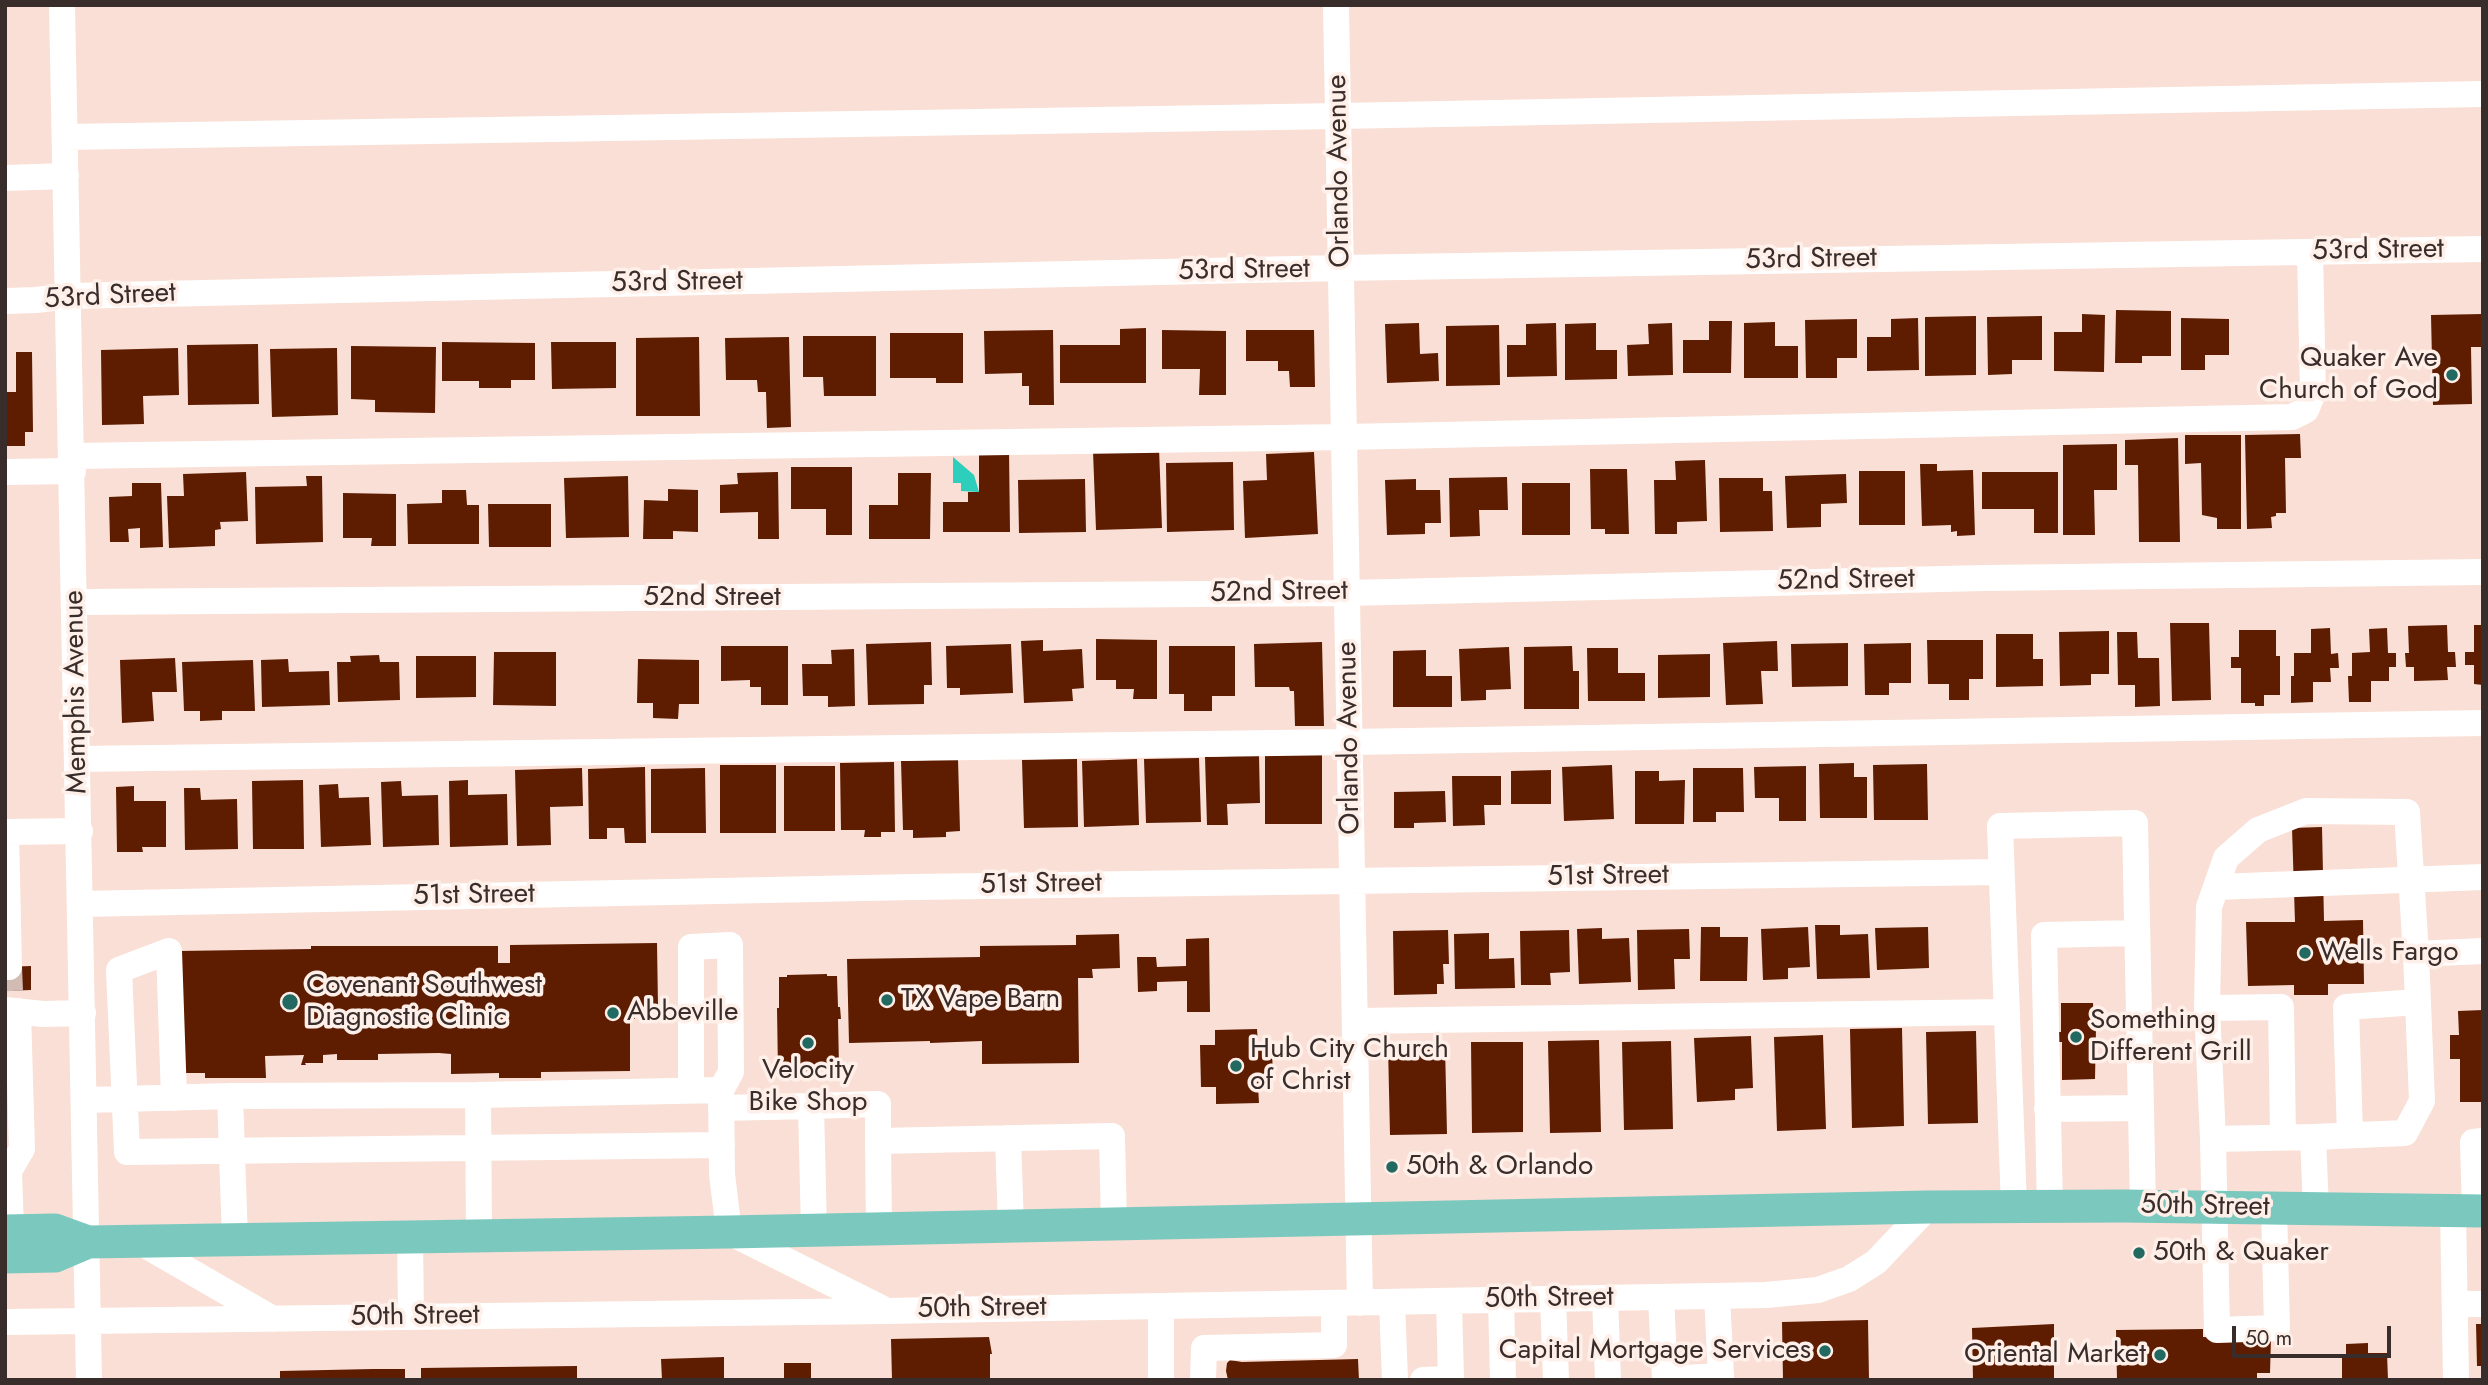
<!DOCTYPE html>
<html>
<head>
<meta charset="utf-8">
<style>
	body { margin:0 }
	#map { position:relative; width:2488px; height:1385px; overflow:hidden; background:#f9dfd5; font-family:Jost,sans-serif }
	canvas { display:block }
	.frame { position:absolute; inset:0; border:7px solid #382d2a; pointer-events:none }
	.scale { position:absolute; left:2232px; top:1326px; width:159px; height:32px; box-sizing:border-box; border:4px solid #382d2a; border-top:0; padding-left:9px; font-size:21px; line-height:24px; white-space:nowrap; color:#382d2a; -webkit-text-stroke:5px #ffefe9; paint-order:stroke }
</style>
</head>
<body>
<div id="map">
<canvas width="2488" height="1385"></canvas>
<div class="frame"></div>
<div class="scale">50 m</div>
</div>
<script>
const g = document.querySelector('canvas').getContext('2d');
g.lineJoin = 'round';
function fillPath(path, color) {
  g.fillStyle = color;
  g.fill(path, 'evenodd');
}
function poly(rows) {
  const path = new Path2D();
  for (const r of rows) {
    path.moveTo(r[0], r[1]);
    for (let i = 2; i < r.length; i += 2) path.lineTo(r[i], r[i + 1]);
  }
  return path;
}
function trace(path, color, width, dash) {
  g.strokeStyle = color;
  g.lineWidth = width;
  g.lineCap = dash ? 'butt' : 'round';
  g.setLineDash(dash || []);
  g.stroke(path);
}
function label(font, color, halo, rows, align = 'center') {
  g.font = font + ' Jost,sans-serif';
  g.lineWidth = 7;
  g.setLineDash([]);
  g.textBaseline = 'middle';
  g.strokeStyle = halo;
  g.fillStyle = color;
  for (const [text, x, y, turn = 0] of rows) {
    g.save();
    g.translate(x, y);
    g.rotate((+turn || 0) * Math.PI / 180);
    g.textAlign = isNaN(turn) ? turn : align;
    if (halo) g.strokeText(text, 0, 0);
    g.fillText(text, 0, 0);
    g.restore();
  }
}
fillPath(poly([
	[953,457,974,475,979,492,961,491,961,483,953,483]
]), '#2dcebb');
fillPath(poly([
	[2116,310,2171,311,2171,356,2142,356,2142,363,2115,363],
	[2082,314,2105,315,2104,372,2054,371,2054,332,2082,332],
	[2483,314,2483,347,2471,347,2472,404,2433,405,2431,315],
	[1976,316,1976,375,1925,376,1925,317],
	[2042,316,2042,360,2012,360,2012,374,1988,375,1987,317],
	[1918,318,1919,370,1867,371,1867,337,1891,337,1891,319],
	[2181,318,2229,319,2229,355,2205,355,2205,370,2181,370],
	[1857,319,1857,358,1837,358,1837,378,1806,378,1805,320],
	[1709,321,1732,321,1731,373,1683,373,1683,340,1709,340],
	[1775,322,1775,346,1798,346,1798,378,1744,378,1744,323],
	[1419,323,1420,354,1438,353,1439,381,1387,383,1385,324],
	[1556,323,1557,376,1507,377,1507,345,1526,345,1526,324],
	[1596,323,1596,350,1617,350,1617,379,1565,380,1565,324],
	[1672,323,1673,375,1628,376,1627,345,1649,344,1648,324],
	[1499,325,1500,385,1446,386,1446,326],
	[1146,328,1146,383,1060,383,1060,345,1120,345,1120,329],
	[1053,330,1054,405,1029,405,1029,386,1022,386,1022,373,985,374,984,331],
	[1162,330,1226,331,1226,395,1199,395,1200,369,1162,369],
	[1246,330,1314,330,1315,387,1290,387,1289,371,1278,371,1278,361,1246,361],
	[890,333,963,333,963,383,936,383,936,378,890,378],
	[803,336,876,336,876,396,824,396,823,377,803,377],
	[699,337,700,416,636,416,636,338],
	[789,337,791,427,767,428,766,392,758,392,757,380,726,380,725,338],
	[442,342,535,343,535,380,511,380,511,388,479,388,479,381,442,381],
	[551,342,616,342,616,388,552,389],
	[258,344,259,404,188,405,187,345],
	[351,346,436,347,435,413,375,412,375,400,351,399],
	[178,348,179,395,143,396,144,424,102,425,101,350],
	[337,348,338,415,272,417,270,349],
	[16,352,32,352,33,432,25,432,25,446,5,446,5,392,16,392],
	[2300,434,2301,458,2285,458,2286,513,2276,513,2276,516,2271,517,2272,528,2247,529,2245,435],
	[2185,435,2241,435,2241,529,2217,529,2217,518,2202,515,2201,463,2185,464],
	[2178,438,2180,542,2139,542,2138,465,2125,465,2125,440],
	[2117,444,2117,490,2094,490,2095,535,2063,535,2063,445],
	[1159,448,1162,528,1096,530,1093,451],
	[979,450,1009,450,1010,532,943,532,943,502,968,502,968,492,979,492],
	[1314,452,1318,534,1245,538,1243,481,1267,480,1266,454],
	[1705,460,1707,521,1677,522,1677,534,1655,534,1654,480,1676,480,1675,461],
	[1233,462,1234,530,1167,532,1166,463],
	[1920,464,1937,464,1937,471,1973,470,1975,535,1957,536,1957,531,1951,532,1951,525,1922,526],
	[791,467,852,467,852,535,826,535,826,509,791,509],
	[1590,469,1627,469,1629,534,1605,534,1605,529,1591,529],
	[1859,471,1905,471,1905,525,1859,525],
	[246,472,248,521,220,522,221,529,215,530,215,546,169,548,167,496,184,496,183,474],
	[778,472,779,539,758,539,758,512,720,513,720,485,738,484,737,473],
	[1982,472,2058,472,2058,533,2034,533,2034,509,1982,509],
	[898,473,931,473,930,539,869,539,869,505,898,505],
	[1846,474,1847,503,1821,504,1821,527,1787,528,1785,476],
	[306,476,322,476,323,542,256,544,255,487,307,486],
	[628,476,629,537,566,538,564,478],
	[1507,477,1508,510,1479,510,1480,536,1450,537,1449,478],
	[1719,478,1763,478,1763,491,1772,491,1773,531,1720,532],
	[1085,479,1086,532,1019,533,1018,480],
	[1416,479,1416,490,1440,490,1441,523,1425,523,1425,534,1387,535,1385,480],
	[132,483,161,483,163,547,140,548,140,528,128,529,129,542,110,542,109,497,132,496],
	[1522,483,1570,483,1570,535,1522,535],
	[668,489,698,490,698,532,673,531,673,539,643,539,644,500,668,501],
	[442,490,466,490,467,505,479,505,479,544,408,544,407,504,442,503],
	[343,493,396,494,396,546,371,546,372,538,343,538],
	[488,504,551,504,551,547,489,547],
	[2170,623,2209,623,2211,700,2172,701],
	[2447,625,2448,652,2455,652,2456,667,2447,667,2448,680,2414,681,2414,667,2406,667,2405,653,2409,653,2408,626],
	[2474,625,2483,625,2483,685,2474,684,2474,665,2465,665,2465,652,2474,652],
	[2330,628,2331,654,2338,653,2339,668,2330,668,2331,682,2313,682,2313,702,2291,703,2291,676,2294,676,2294,653,2311,653,2311,629],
	[2387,628,2388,653,2396,653,2396,667,2389,667,2389,681,2371,681,2371,702,2349,702,2348,676,2352,676,2352,653,2370,652,2369,629],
	[2239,630,2276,630,2276,656,2280,656,2280,695,2264,695,2264,706,2255,706,2255,703,2241,703,2241,668,2231,668,2231,657,2239,657],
	[2109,631,2109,674,2091,674,2091,685,2060,686,2059,632],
	[2117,632,2137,632,2138,658,2159,658,2160,706,2135,707,2135,685,2118,685],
	[1996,634,2033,634,2033,659,2043,659,2043,686,1996,687],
	[1096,639,1157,640,1157,699,1133,699,1134,689,1116,689,1116,680,1096,680],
	[1043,640,1043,651,1082,649,1084,688,1072,689,1073,701,1024,703,1021,641],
	[1927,640,1983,640,1983,679,1969,679,1969,700,1949,700,1949,684,1928,684],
	[1777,641,1778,671,1761,671,1763,704,1726,705,1723,643],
	[931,642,932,685,924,685,924,704,868,705,866,644],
	[1322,642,1324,726,1295,726,1294,691,1290,691,1289,687,1255,687,1254,644],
	[1848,643,1848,686,1792,687,1791,644],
	[1911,643,1911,683,1889,683,1889,695,1865,695,1864,644],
	[1011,644,1013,693,960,695,960,688,947,688,946,646],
	[721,646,788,646,788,705,761,705,761,687,750,687,750,680,721,681],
	[1169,646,1235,646,1235,696,1212,696,1212,711,1184,711,1184,694,1169,694],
	[1572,646,1573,671,1579,671,1579,709,1524,709,1524,647],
	[1509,647,1511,689,1486,690,1486,700,1461,701,1459,649],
	[1587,648,1618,648,1618,673,1645,673,1645,701,1588,701],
	[854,649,855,706,828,707,828,696,803,696,802,664,832,664,831,650],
	[1426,650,1426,676,1452,676,1452,707,1393,707,1393,651],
	[494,652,556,652,556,706,493,705],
	[1710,654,1710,697,1658,698,1658,655],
	[379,655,380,662,399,662,400,700,338,702,337,662,351,662,350,656],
	[416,656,476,656,476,697,416,698],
	[175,658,177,692,152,692,154,721,122,723,120,660],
	[288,659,289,672,329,671,330,705,262,707,261,660],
	[638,659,699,660,699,704,679,704,678,719,653,718,653,703,637,703],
	[253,660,255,711,222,711,222,720,200,721,200,711,184,711,182,662],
	[1259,755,1260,803,1227,804,1228,825,1207,825,1205,757],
	[1265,755,1322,755,1322,824,1265,824],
	[1199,758,1201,822,1146,823,1144,759],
	[958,759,960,831,946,832,946,837,913,838,913,830,903,830,901,761],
	[1077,759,1078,827,1024,828,1022,760],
	[1137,759,1139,825,1084,827,1082,761],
	[894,762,895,832,881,832,881,837,864,837,865,830,841,830,840,763],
	[1854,763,1854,777,1867,777,1867,818,1820,818,1819,764],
	[1927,764,1928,820,1874,820,1873,765],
	[720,765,776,765,776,833,720,833],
	[1612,765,1614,819,1564,821,1562,767],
	[784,766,835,766,835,831,784,831],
	[1806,766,1806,821,1779,821,1779,798,1755,798,1754,767],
	[645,767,646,843,625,843,624,828,607,828,607,839,589,839,588,769],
	[582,768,583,806,550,807,551,845,517,846,515,770],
	[705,768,706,833,651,833,651,769],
	[1693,768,1743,768,1744,812,1716,812,1716,822,1693,822],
	[1551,770,1551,804,1511,804,1511,771],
	[1635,771,1659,771,1659,781,1685,780,1684,824,1635,824],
	[1452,776,1501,776,1501,805,1484,805,1485,825,1453,826],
	[303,780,304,849,253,849,252,781],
	[468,780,468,795,507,794,508,845,450,847,449,781],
	[401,781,402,796,438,795,439,845,383,847,381,782],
	[338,784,339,798,369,797,371,845,321,847,319,785],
	[134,786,134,801,166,801,166,847,142,847,143,852,117,852,116,787],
	[184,788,200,788,201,800,237,799,238,849,185,850],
	[1445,791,1446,822,1414,823,1414,828,1394,828,1394,792],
	[2322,827,2324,921,2363,920,2364,984,2328,984,2328,995,2294,995,2294,985,2248,986,2246,922,2295,922,2292,828],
	[1815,925,1840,925,1840,935,1868,934,1870,978,1817,979],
	[1701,927,1720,927,1720,937,1748,937,1747,981,1700,981],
	[1808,927,1810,967,1788,968,1788,979,1763,980,1761,929],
	[1928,927,1929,968,1877,970,1875,928],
	[1602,928,1602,939,1629,938,1631,982,1579,984,1577,929],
	[1689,929,1690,959,1674,959,1675,989,1638,990,1637,930],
	[1448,930,1449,964,1443,964,1444,984,1437,984,1437,994,1394,995,1393,931],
	[1569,930,1570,972,1550,973,1551,985,1521,985,1520,931],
	[1489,933,1489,959,1514,958,1515,988,1455,989,1454,934],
	[1119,934,1120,968,1092,969,1093,978,1078,978,1079,1063,982,1064,982,1041,930,1043,930,1041,849,1043,847,959,980,957,980,946,1076,945,1076,935],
	[1209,938,1210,1012,1187,1012,1187,981,1157,982,1157,991,1138,992,1137,957,1156,957,1157,967,1186,966,1186,939],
	[657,943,658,1006,635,1007,635,1019,630,1019,630,1071,541,1072,541,1078,499,1078,499,1073,451,1074,451,1054,439,1053,378,1054,378,1060,337,1060,337,1054,323,1055,323,1063,305,1063,306,1065,301,1065,304,1055,265,1056,266,1078,205,1078,205,1073,181,1073,179,951,311,949,311,946,498,946,498,963,510,963,510,945],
	[31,966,31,990,5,991,5,967],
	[827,974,827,976,837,976,838,1007,840,1007,841,1019,838,1019,839,1067,810,1068,810,1071,778,1072,777,1008,779,1008,779,977,787,977,787,975],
	[2061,1003,2093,1003,2094,1028,2096,1028,2095,1079,2062,1080,2062,1042,2055,1042,2055,1032,2061,1032],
	[2483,1010,2483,1102,2460,1102,2460,1059,2450,1059,2450,1035,2459,1035,2458,1011],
	[1902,1028,1904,1126,1852,1128,1850,1029],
	[1257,1029,1258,1044,1272,1044,1273,1086,1258,1086,1259,1103,1216,1104,1216,1087,1201,1087,1200,1045,1215,1045,1215,1030],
	[1976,1031,1978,1123,1928,1124,1926,1032],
	[1823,1035,1826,1129,1777,1131,1774,1037],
	[1751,1036,1753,1088,1735,1089,1735,1100,1697,1102,1694,1038],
	[1599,1040,1601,1132,1550,1133,1548,1041],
	[1671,1041,1673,1129,1624,1130,1622,1042],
	[1471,1042,1523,1042,1523,1132,1472,1133],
	[1445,1045,1447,1134,1390,1135,1388,1046],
	[1868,1320,1869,1380,1783,1380,1782,1322],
	[2054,1324,2054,1380,1973,1380,1972,1328],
	[2476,1324,2483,1324,2483,1366,2477,1366],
	[2203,1329,2203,1337,2271,1338,2270,1373,2257,1373,2257,1380,2117,1380,2116,1330],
	[989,1337,992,1354,990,1354,990,1380,892,1380,891,1339],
	[2368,1343,2368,1353,2387,1353,2388,1380,2342,1380,2342,1354,2346,1354,2346,1344],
	[724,1357,724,1380,662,1380,661,1359],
	[1358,1359,1359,1380,1228,1380,1226,1371,1227,1363,1230,1360,1242,1362],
	[784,1363,811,1363,811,1380,784,1380],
	[577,1366,577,1380,421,1380,421,1368],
	[373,1369,405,1369,405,1380,280,1380,280,1371]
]), '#5e1c00');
trace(poly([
	[9,967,10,991]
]), '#d2bbb3', 26, [26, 13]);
trace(poly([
	[62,5,89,1380],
	[1336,5,1360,1303],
	[65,137,1339,116,2483,94],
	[5,178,66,176],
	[5,301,36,300,69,296,1341,268,2483,249],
	[72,456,1345,437,2292,417,2306,410,2313,393,2310,252],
	[5,472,73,471],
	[76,602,1347,593,1985,578,2483,572],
	[78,759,1350,742,2483,723],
	[5,832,80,831],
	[6,832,9,967],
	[2216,887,2483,877],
	[81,904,914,887,2001,872],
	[2207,1008,2281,1007,2283,1137],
	[5,1010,43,1014,83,1013],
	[1355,1021,2006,1012],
	[691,1090,691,947,730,945,731,1072,721,1090],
	[230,1096,235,1239],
	[174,1098,169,951,119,970,127,1152,722,1145],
	[85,1100,230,1096,478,1095],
	[721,1108,811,1106],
	[2047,1109,2141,1108],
	[2350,1135,2346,1007,2418,1002],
	[1008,1138,1011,1226],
	[2213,1139,2207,1008,2209,907,2226,858,2258,830,2306,811,2407,812,2416,954],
	[5,1171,9,1171,22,1149,18,1011],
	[9,1171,11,1230],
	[2014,1207,2000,826,2135,823,2143,1207],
	[2050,1207,2044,935,2137,933],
	[2274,1208,2277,1328,2217,1330,2213,1139,2313,1137],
	[2316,1209,2313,1137,2405,1133,2422,1101,2416,954,2483,951],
	[2453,1211,2456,1380],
	[2475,1211,2473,1142,2483,1141],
	[879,1229,878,1141,1112,1136,1114,1224],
	[814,1230,811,1106,878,1104,878,1141],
	[479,1235,478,1095,721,1090,722,1174,729,1232,881,1308],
	[410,1236,411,1317],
	[138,1241,273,1319],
	[1661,1297,1665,1379,1721,1376,1717,1296],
	[1605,1298,1608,1380],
	[1553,1299,1556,1380],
	[1501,1300,1503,1380],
	[1392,1302,1395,1380],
	[2455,1304,2483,1304],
	[1161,1306,1161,1380],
	[5,1322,885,1311,1766,1295,1818,1290,1849,1279,1876,1262,1928,1207],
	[1203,1380,1204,1348,1334,1345,1334,1303],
	[1423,1380,1451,1379,1449,1301]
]), '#fff', 26);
trace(poly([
	[5,1231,55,1230,88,1242,729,1232,1928,1207,2124,1206,2483,1211],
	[5,1257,55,1256,88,1242]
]), '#7bc8bf', 33);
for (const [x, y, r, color] of [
	[2452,375,7,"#226a61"],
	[2305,953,7,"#226a61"],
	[887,1000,7,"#226a61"],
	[290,1002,9,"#226a61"],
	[613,1013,7,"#226a61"],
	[2076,1037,7,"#226a61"],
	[808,1043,7,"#226a61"],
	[1236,1066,7,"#226a61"],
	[1392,1167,7,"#226a61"],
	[2139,1253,7,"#226a61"],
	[1825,1351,7,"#226a61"],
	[2160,1355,7,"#226a61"]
]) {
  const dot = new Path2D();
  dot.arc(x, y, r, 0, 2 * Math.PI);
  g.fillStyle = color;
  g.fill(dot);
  trace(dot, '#ffefe9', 2.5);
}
label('28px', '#382d2a', '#ffefe9', [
	["Orlando Avenue",1340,171,-91],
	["53rd Street",2378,251,-1],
	["53rd Street",1811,260,-1],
	["53rd Street",1244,271,-1],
	["53rd Street",677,283,-1],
	["53rd Street",110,297,-3],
	["52nd Street",1846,581,-1],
	["52nd Street",1279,593,-1],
	["52nd Street",712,598],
	["Memphis Avenue",77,692,-91],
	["Orlando Avenue",1350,738,-91],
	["51st Street",1608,877,-1],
	["51st Street",1041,885,-1],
	["51st Street",474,896,-1],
	["50th Street",2205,1207,1],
	["50th Street",1549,1299,-1],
	["50th Street",982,1309,-1],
	["50th Street",415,1317,-1]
]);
label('28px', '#382d2a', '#ffefe9', [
	["Quaker Ave",2438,359,"right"],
	["Church of God",2438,391,"right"],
	["Wells Fargo",2319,953],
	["Covenant Southwest",306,986],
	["Diagnostic Clinic",306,1018],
	["TX Vape Barn",901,1000],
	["Abbeville",627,1013],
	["Something",2090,1021],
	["Different Grill",2090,1053],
	["Hub City Church",1250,1050],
	["of Christ",1250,1082],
	["Velocity",808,1071,"center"],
	["Bike Shop",808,1103,"center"],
	["50th & Orlando",1406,1167],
	["50th & Quaker",2153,1253],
	["Capital Mortgage Services",1811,1351,"right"],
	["Oriental Market",2146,1355,"right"]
], 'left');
</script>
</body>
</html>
